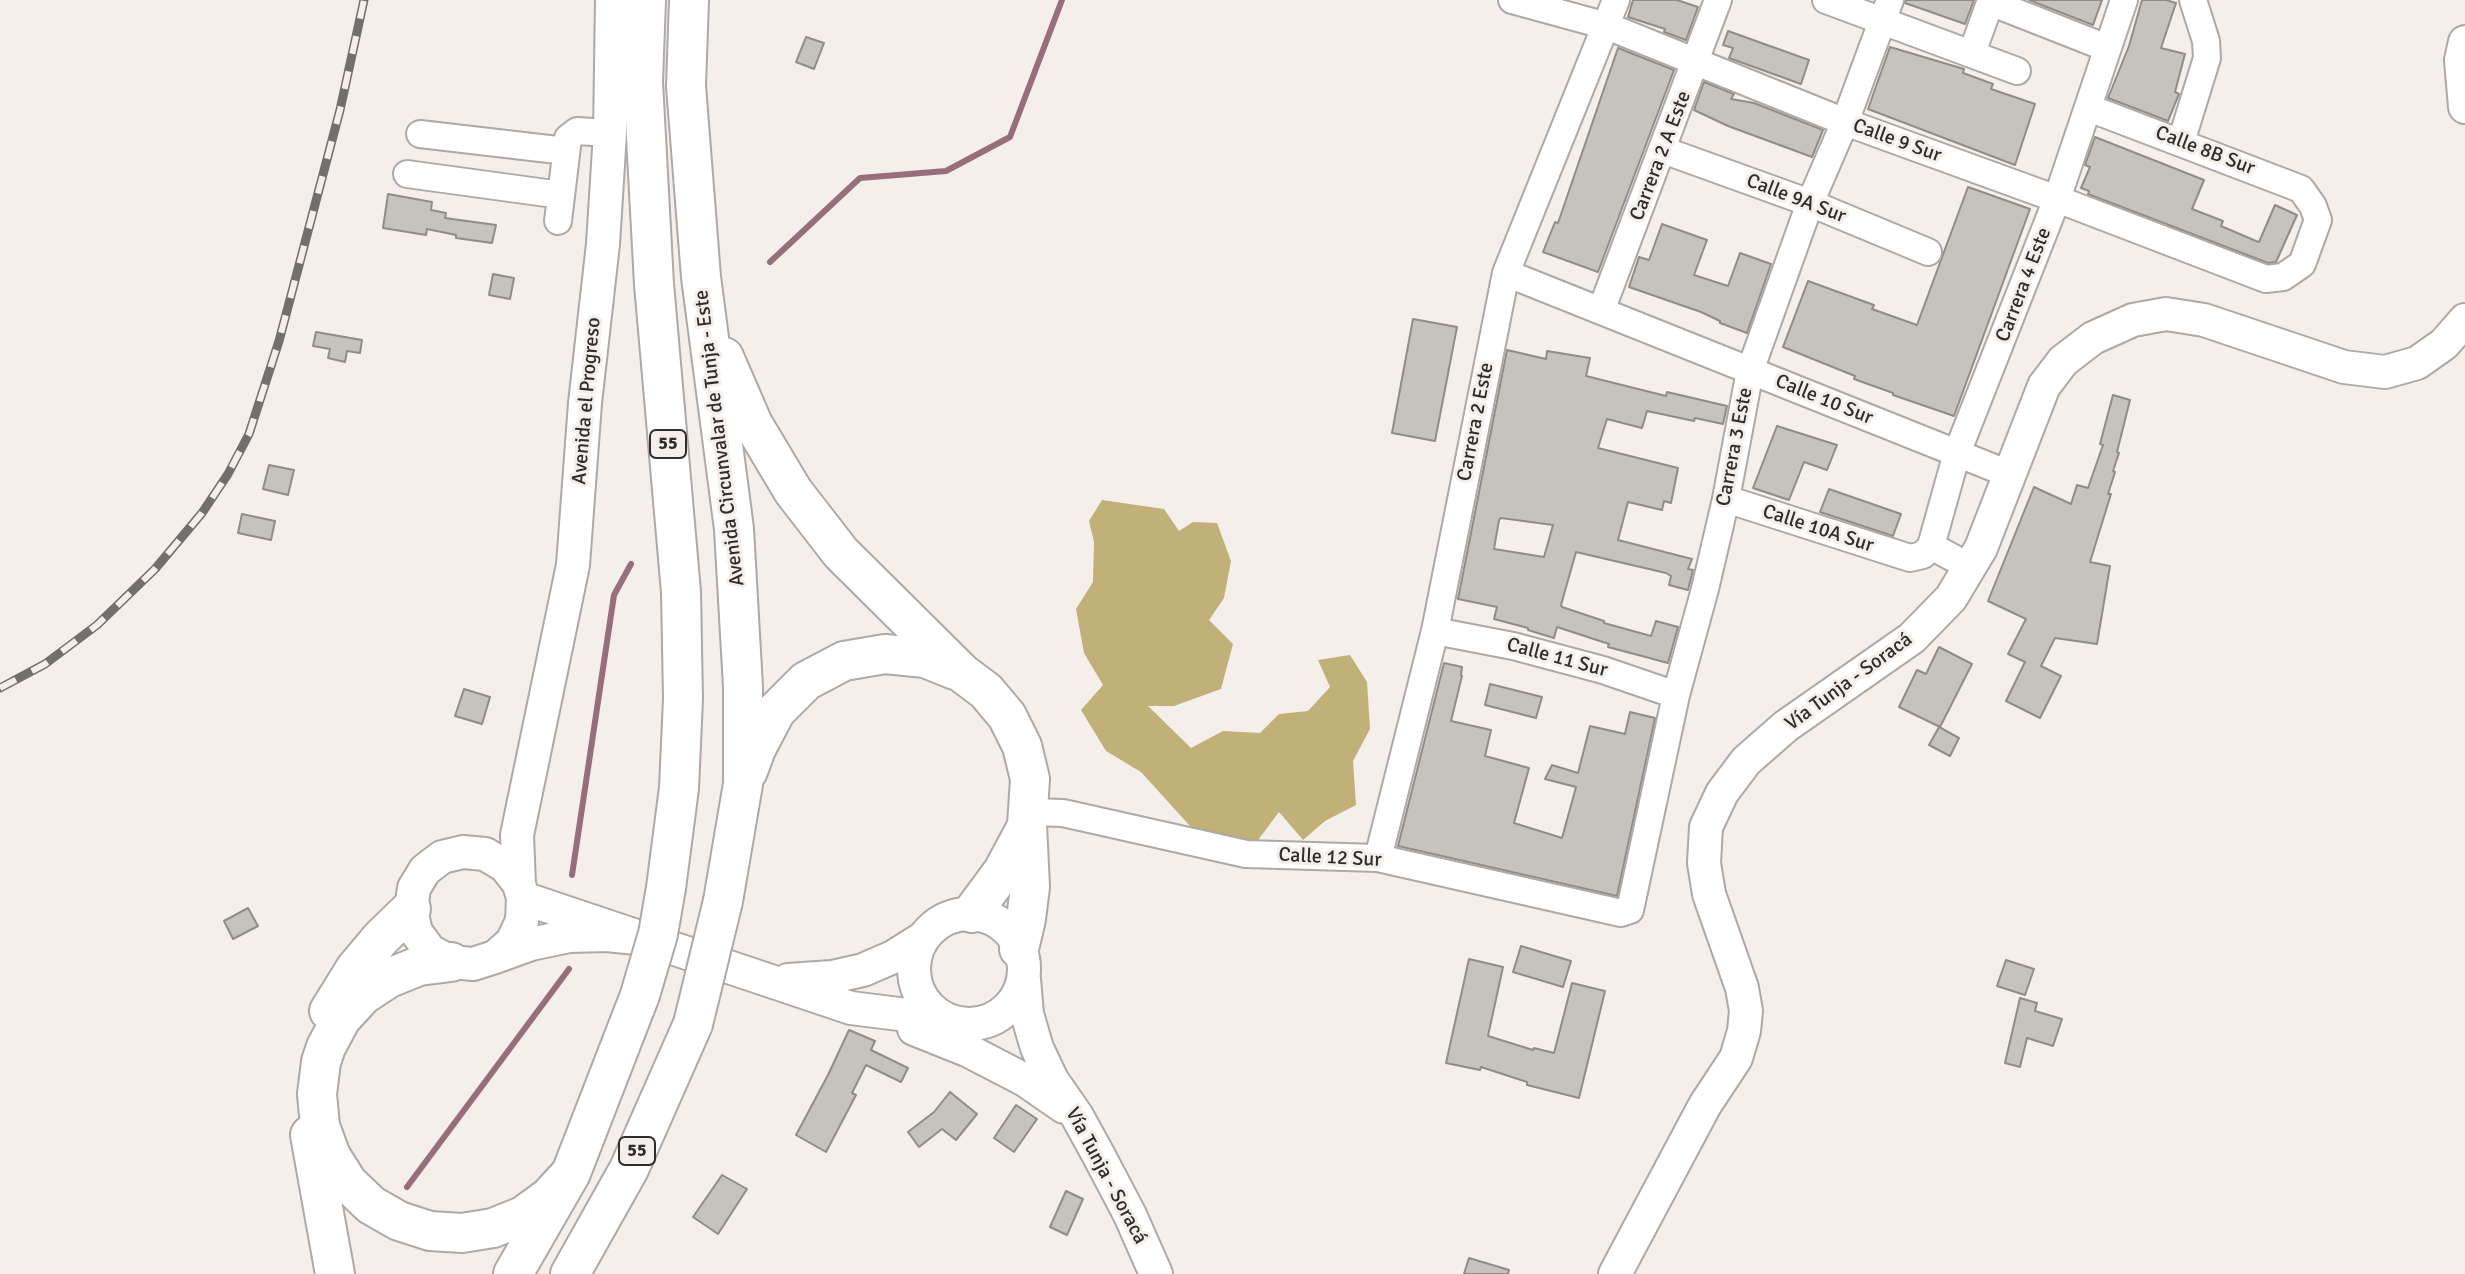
<!DOCTYPE html>
<html>
<head>
<meta charset="utf-8">
<style>
	body { margin:0 }
	canvas { display:block; background:#f5efec }
</style>
</head>
<body>
<canvas width="2465" height="1274"></canvas>
<script>
const g = document.querySelector('canvas').getContext('2d');
g.lineJoin = 'round';
function fillPath(path, color) {
  g.fillStyle = color;
  g.fill(path, 'evenodd');
}
function poly(rows) {
  const path = new Path2D();
  for (const r of rows) {
    if (r.length === 3) {
      path.moveTo(r[0] + r[2], r[1]);
      path.arc(r[0], r[1], r[2], 0, 2 * Math.PI);
      continue;
    }
    path.moveTo(r[0], r[1]);
    for (let i = 2; i < r.length; i += 2) path.lineTo(r[i], r[i + 1]);
  }
  return path;
}
function trace(path, color, width, dash) {
  g.strokeStyle = color;
  g.lineWidth = width;
  g.lineCap = dash ? 'butt' : 'round';
  g.setLineDash(dash || []);
  g.stroke(path);
}
function label(font, color, halo, rows, align = 'center') {
  g.font = font + ' Signika,sans-serif';
  g.lineWidth = 6;
  g.setLineDash([]);
  g.textBaseline = 'middle';
  g.strokeStyle = halo;
  g.fillStyle = color;
  for (const [text, x, y, turn = 0] of rows) {
    g.save();
    g.translate(x, y);
    g.rotate((+turn || 0) * Math.PI / 180);
    g.textAlign = isNaN(turn) ? turn : align;
    if (halo) g.strokeText(text, 0, 0);
    g.fillText(text, 0, 0);
    g.restore();
  }
}
fillPath(poly([
	[1102,500,1164,509,1179,531,1193,522,1217,523,1231,561,1224,598,1209,620,1233,644,1221,689,1174,706,1148,706,1191,748,1223,731,1260,733,1279,714,1308,711,1330,687,1318,660,1350,655,1367,682,1370,729,1353,761,1356,805,1325,821,1303,840,1279,812,1255,844,1200,837,1141,772,1106,751,1081,710,1103,685,1084,653,1076,609,1093,582,1094,542,1089,521]
]), '#c1b077');
trace(poly([
	[770,262,860,178,946,171,1010,137,1062,0],
	[572,875,614,595,631,564],
	[407,1187,569,969]
]), '#996e7c', 6);
const building = poly([
	[1633,0,1677,0,1698,7,1686,40,1664,32,1665,29,1628,17,1633,0],
	[1906,0,1974,0,1965,24,1905,3,1906,0],
	[2029,0,2102,0,2093,25,2029,0],
	[2142,0,2166,0,2176,3,2161,48,2185,54,2175,92,2179,94,2168,121,2108,98,2129,46,2142,0],
	[1728,31,1809,60,1801,84,1729,58,1733,48,1723,45,1728,31],
	[806,37,824,43,814,69,796,62,806,37],
	[1890,47,1964,69,1963,73,1993,84,1991,89,2035,104,2015,165,1868,109,1890,47],
	[1618,48,1674,70,1598,272,1543,252,1555,222,1558,223,1618,48],
	[1704,82,1734,94,1731,99,1754,103,1823,130,1812,157,1728,126,1694,110,1704,82],
	[2095,137,2204,180,2192,209,2223,221,2221,226,2256,241,2259,242,2275,205,2297,215,2276,262,2268,263,2088,194,2089,191,2081,188,2090,167,2085,165,2095,137],
	[1968,187,2030,209,1954,416,1893,395,1893,393,1854,379,1855,376,1783,347,1808,281,1874,305,1872,309,1917,325,1968,187],
	[388,194,432,202,431,210,446,213,445,218,496,225,492,243,456,238,456,235,427,229,426,235,383,228,388,194],
	[1662,224,1707,240,1694,275,1728,286,1740,253,1771,264,1747,333,1720,323,1720,321,1701,312,1629,287,1639,257,1649,260,1662,224],
	[493,274,514,278,510,299,489,295,493,274],
	[1413,319,1457,327,1435,441,1392,433,1413,319],
	[316,332,362,340,360,353,347,351,345,362,328,358,330,349,313,346,316,332],
	[1507,350,1546,359,1547,351,1590,358,1586,376,1666,396,1667,392,1727,406,1723,424,1695,418,1694,421,1647,411,1642,428,1607,419,1598,448,1678,468,1671,503,1664,501,1662,510,1628,502,1618,540,1692,559,1688,569,1693,570,1688,590,1669,585,1671,576,1666,573,1576,552,1561,605,1562,607,1604,621,1604,623,1651,636,1656,621,1678,627,1668,663,1608,647,1609,644,1557,627,1554,638,1528,630,1528,628,1494,619,1497,607,1458,599,1507,350],
	[1501,518,1553,525,1544,557,1494,549,1499,520,1501,518],
	[2113,395,2130,400,2117,452,2119,453,2113,471,2115,472,2108,494,2111,494,2090,562,2110,566,2097,644,2055,638,2041,666,2061,676,2040,718,2006,701,2025,662,2008,654,2026,619,1988,601,2034,487,2071,504,2077,485,2088,488,2103,445,2100,444,2113,395],
	[1777,426,1837,445,1827,470,1804,462,1789,500,1753,488,1777,426],
	[269,465,294,470,288,495,263,489,269,465],
	[1829,489,1901,514,1893,536,1820,512,1829,489],
	[242,514,275,521,271,540,238,533,242,514],
	[1939,647,1972,664,1940,727,1899,707,1917,670,1926,674,1939,647],
	[1444,663,1462,667,1461,675,1462,676,1451,721,1491,730,1485,756,1529,768,1514,823,1562,838,1576,787,1545,779,1552,765,1578,773,1590,726,1625,734,1630,712,1655,718,1617,896,1398,846,1444,663],
	[1490,684,1542,697,1536,718,1485,705,1490,684],
	[464,689,490,697,482,724,455,716,464,689],
	[1939,727,1959,738,1950,756,1929,745,1939,727],
	[248,908,258,926,233,939,224,921,248,908],
	[1521,946,1571,961,1563,987,1513,972,1521,946],
	[1469,959,1503,967,1488,1036,1533,1050,1534,1048,1554,1053,1572,983,1605,991,1579,1098,1527,1085,1527,1082,1481,1067,1480,1070,1446,1063,1469,959],
	[2006,960,2034,969,2025,995,1997,986,2006,960],
	[2020,998,2037,1003,2035,1011,2062,1019,2053,1046,2027,1038,2020,1067,2005,1063,2020,998],
	[849,1030,875,1041,871,1050,908,1068,901,1082,866,1065,852,1093,856,1095,826,1152,796,1135,828,1075,849,1030],
	[950,1092,977,1114,956,1140,942,1129,919,1147,908,1132,934,1112,950,1092],
	[1016,1105,1037,1119,1014,1152,994,1138,1016,1105],
	[722,1175,747,1189,718,1234,693,1217,722,1175],
	[1066,1191,1083,1199,1067,1235,1050,1227,1066,1191],
	[1469,1258,1509,1270,1508,1274,1464,1274,1469,1258]
]);
fillPath(building, '#c6c2be');
trace(building, '#908c88', 2);
const minor = poly([
	[1512,0,1607,26,1845,122,2057,199,2266,279,2283,277,2302,264,2318,220,2313,206,2301,189,2089,108],
	[1826,0,2017,71],
	[1990,2,2107,48],
	[1972,53,1991,0],
	[420,134,566,151],
	[2181,142,2207,58,2206,41,2193,0],
	[1663,150,1810,203,1928,252],
	[407,174,561,195],
	[558,221,568,138,577,131,610,133],
	[1506,273,2009,474],
	[1601,311,1718,0],
	[1726,499,1910,558,1923,555,1931,546,1957,453,2057,199,2124,0],
	[1931,546,1970,567],
	[1435,631,1513,646,1603,670,1676,695],
	[1029,812,1063,813,1246,854,1378,858,1621,913,1630,910,1676,695,1705,589,1726,499,1750,371,1810,203,1845,122,1890,0],
	[1378,858,1435,631,1506,273,1616,0]
]);
const major = poly([
	[2465,42,2461,60,2465,107],
	[519,884,517,835,573,565,585,403,603,244,610,133,612,0],
	[523,898,851,1008,947,1020],
	[969,969,55],
	[495,957,512,942,522,921,523,898,519,884,505,866,485,854,463,852,442,857,425,870,414,888,411,909,416,932,430,951,451,962,473,964,495,957,531,944,569,936,607,935,646,939],
	[1024,979,1027,1014,1037,1048,1052,1080,1077,1116,1099,1156,1130,1215,1156,1274],
	[788,980,832,977,863,970,893,957,920,940],
	[914,1029,969,1051,1025,1080,1064,1107],
	[1615,1274,1705,1105,1736,1058,1744,1031,1746,1011,1742,988,1709,894,1704,863,1706,827,1722,793,1746,761,1786,726,1912,638,1951,598,1981,548,2044,386,2063,361,2093,338,2133,320,2166,314,2204,320,2344,367,2385,372,2417,363,2444,344,2465,320]
]);
const highway = poly([
	[646,0,643,82,654,284,681,592,683,699,679,788,666,888],
	[689,0,686,86,701,277,734,529,743,687,743,784,723,901],
	[724,357,753,424,793,491,841,553,962,673,986,691,1007,716,1022,746,1030,779,1027,825,1030,887,1026,919,1019,949],
	[748,771,756,749,776,711,806,681,844,661,885,654,925,658,955,670],
	[972,913,1003,871,1026,828],
	[451,962,419,966,389,978,363,995,341,1019,326,1047,321,1062,317,1094,320,1126,331,1156,348,1183,371,1205,399,1221,430,1231,462,1233,493,1228,523,1216,549,1197,571,1173],
	[329,1011,355,969,381,938,411,909],
	[310,1135,335,1274],
	[513,1274,571,1173,640,995],
	[570,1274,629,1169,693,1024]
]);
trace(minor, '#aea8a6', 30);
trace(major, '#aea8a6', 36);
trace(highway, '#aea8a6', 42);
trace(minor, '#fff', 26);
trace(major, '#fff', 32);
trace(highway, '#fff', 38);
const rail = poly([
	[0,688,45,664,97,625,155,569,202,513,228,474,249,434,279,341,340,110,364,0]
]);
trace(rail, '#726f6d', 9);
trace(rail, '#f5efec', 6, [18]);
const highwayBridge = poly([
	[640,995,658,934,666,888],
	[693,1024,723,901]
]);
trace(highwayBridge, '#aea8a6', 42, []);
trace(highwayBridge, '#fff', 38);
for (const [x, y, w] of [
	[668,444,36],
	[637,1151,36]
]) {
  const box = new Path2D();
  box.roundRect(x - w / 2, y - 14, w, 28, 6);
  g.fillStyle = '#f5efec';
  g.fill(box);
  trace(box, '#2f2d2c', 2);
}
label('bold 18px', '#2f2d2c', null, [
	["55",668,444],
	["55",637,1151]
]);
label('20px', '#2f2d2c', '#f5efec', [
	["Calle 9 Sur",1897,141,20],
	["Calle 8B Sur",2205,151,21],
	["Carrera 2 A Este",1661,156,-69],
	["Calle 9A Sur",1796,199,21],
	["Carrera 4 Este",2024,285,-69],
	["Calle 10 Sur",1824,400,22],
	["Avenida el Progreso",587,401,-85],
	["Carrera 2 Este",1476,422,-79],
	["Avenida Circunvalar de Tunja - Este",720,438,-97],
	["Carrera 3 Este",1735,447,-79],
	["Calle 10A Sur",1818,529,18],
	["Calle 11 Sur",1557,658,15],
	["Vía Tunja - Soracá",1849,682,-36],
	["Calle 12 Sur",1330,858,3],
	["Vía Tunja - Soracá",1106,1176,62]
]);
</script>
</body>
</html>
